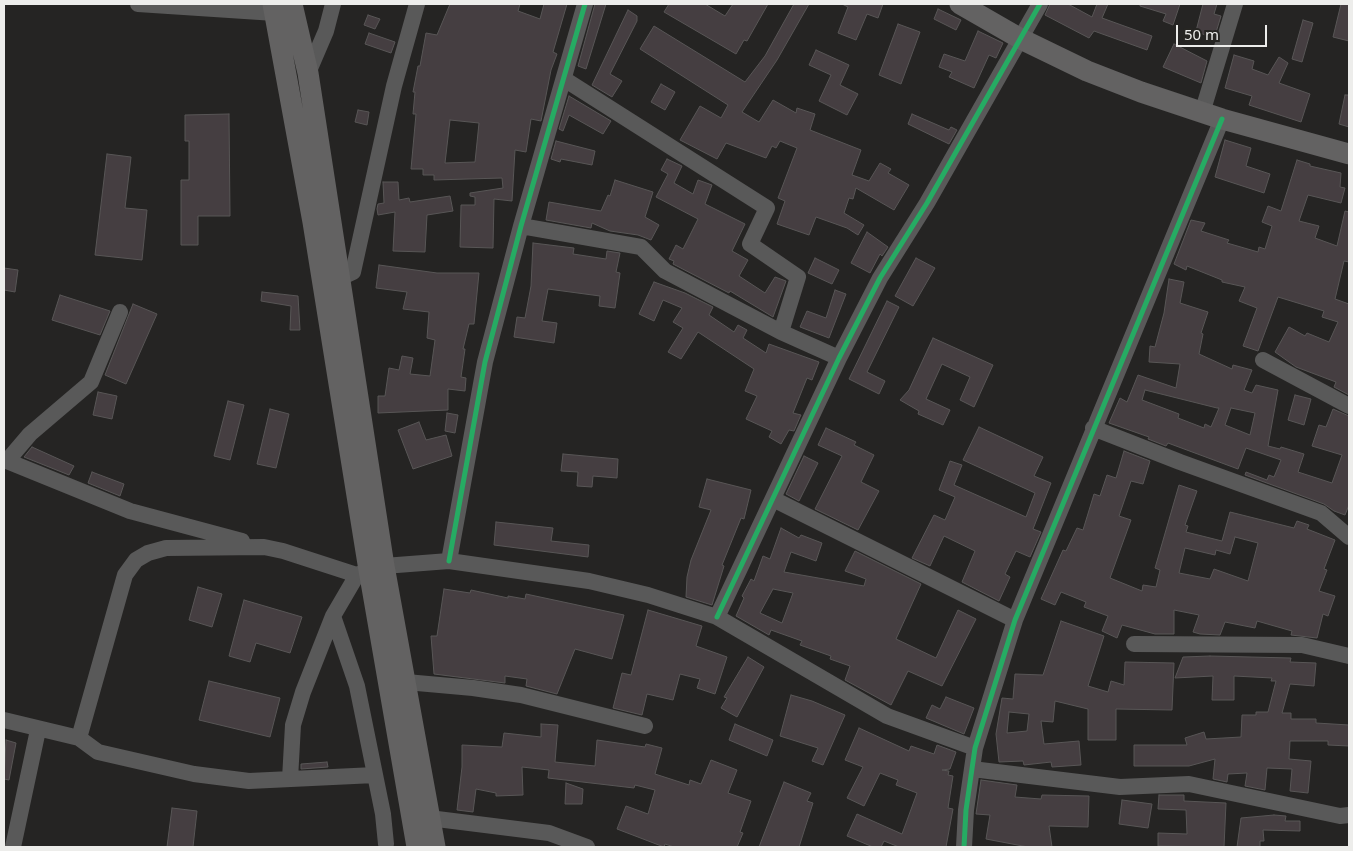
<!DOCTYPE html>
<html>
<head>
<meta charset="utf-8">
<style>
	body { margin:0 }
	#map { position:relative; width:1353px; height:851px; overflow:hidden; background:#252423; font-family:"Noto Sans",sans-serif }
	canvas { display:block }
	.frame { position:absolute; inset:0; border:5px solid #ededeb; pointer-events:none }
	.scale { position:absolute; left:1176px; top:25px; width:91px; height:22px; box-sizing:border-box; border:2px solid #ededeb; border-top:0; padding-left:6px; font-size:15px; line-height:18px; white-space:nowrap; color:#ededeb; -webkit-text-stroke:4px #262522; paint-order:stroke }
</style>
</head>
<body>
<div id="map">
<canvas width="1353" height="851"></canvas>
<div class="frame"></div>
<div class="scale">50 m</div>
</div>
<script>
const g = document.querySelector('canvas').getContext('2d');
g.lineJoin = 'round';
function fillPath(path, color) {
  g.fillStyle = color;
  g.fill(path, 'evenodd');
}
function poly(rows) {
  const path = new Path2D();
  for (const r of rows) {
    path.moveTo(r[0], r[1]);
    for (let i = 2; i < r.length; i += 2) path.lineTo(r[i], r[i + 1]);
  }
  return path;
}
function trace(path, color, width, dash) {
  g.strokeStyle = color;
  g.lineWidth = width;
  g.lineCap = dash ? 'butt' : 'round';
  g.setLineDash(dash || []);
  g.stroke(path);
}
const building = poly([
	[450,4,520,4,518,11,540,19,544,4,567,4,553,52,557,54,551,70,541,121,531,119,526,152,515,150,512,201,494,199,493,248,460,247,461,205,475,205,475,197,470,196,470,193,503,188,502,178,434,180,434,175,423,175,423,169,411,169,416,114,413,114,415,92,413,92,418,66,420,66,426,33,437,35,450,4],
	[450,120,479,123,475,162,445,163,450,120],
	[595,4,606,4,586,69,578,66,595,4],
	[669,4,705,4,725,16,733,4,768,4,747,41,744,40,736,54,664,12,669,4],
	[794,4,809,4,777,60,742,112,759,122,773,100,796,113,797,108,815,114,810,130,861,150,852,175,869,181,880,163,891,169,888,173,909,185,894,210,856,188,853,199,849,198,844,213,864,225,858,235,847,228,816,217,809,235,777,224,785,201,778,198,797,148,780,141,776,148,772,146,766,158,726,143,717,159,680,140,700,106,721,118,728,105,640,49,654,26,745,82,765,56,794,4],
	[842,4,883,4,878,18,867,14,856,40,838,33,848,7,842,4],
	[1050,4,1068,4,1092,17,1097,4,1108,4,1102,18,1152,36,1147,50,1094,31,1089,38,1045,15,1050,4],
	[1140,4,1180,4,1173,25,1163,21,1166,14,1140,6,1140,4],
	[1203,4,1217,4,1214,14,1221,16,1214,39,1196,31,1203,4],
	[1341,4,1349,4,1349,41,1333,37,1341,4],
	[938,9,961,20,956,30,934,19,938,9],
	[628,10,637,16,637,21,610,74,622,81,612,97,592,85,628,10],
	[368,15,380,19,375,29,364,25,368,15],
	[1303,20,1313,23,1302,62,1292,59,1303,20],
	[898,24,920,32,901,84,879,75,898,24],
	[978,31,1003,43,996,58,989,55,974,88,949,77,952,72,939,67,944,54,965,61,978,31],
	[369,33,395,42,391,53,365,44,369,33],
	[1174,44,1207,61,1201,83,1163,67,1174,44],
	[816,50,849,65,840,85,858,94,847,115,819,101,831,75,809,65,816,50],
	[1234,55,1254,61,1252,69,1268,75,1279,57,1288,63,1279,83,1310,94,1301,122,1249,105,1252,96,1225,88,1234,55],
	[661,84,675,92,665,110,651,102,661,84],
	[1345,95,1349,95,1349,127,1339,124,1345,95],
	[569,96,611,121,603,134,569,115,563,131,559,129,569,96],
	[358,110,369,112,367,125,355,122,358,110],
	[229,114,230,216,198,216,198,245,181,245,181,180,189,180,189,141,185,141,185,115,229,114],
	[912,114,949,130,951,127,957,130,949,144,908,124,912,114],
	[1225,140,1251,148,1246,166,1270,174,1264,193,1215,177,1225,140],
	[556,141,595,151,592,165,561,159,560,162,551,159,556,141],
	[107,154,131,157,125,208,147,210,142,260,95,255,107,154],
	[667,159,682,166,674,183,693,194,698,180,712,185,705,204,745,224,732,251,748,260,739,276,765,293,775,277,786,281,773,317,730,291,729,293,673,264,674,261,669,259,676,245,683,249,698,219,656,197,668,174,661,170,667,159],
	[1297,160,1310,164,1310,166,1341,173,1340,187,1345,188,1341,203,1308,195,1299,221,1319,226,1315,238,1337,246,1345,211,1349,212,1349,262,1344,261,1335,299,1349,304,1349,395,1334,387,1336,382,1296,367,1275,352,1289,327,1305,336,1307,333,1329,342,1338,322,1322,317,1324,311,1278,297,1258,351,1243,346,1257,308,1239,301,1245,287,1222,282,1222,280,1187,266,1186,270,1174,264,1191,220,1205,223,1201,231,1229,240,1227,243,1258,252,1259,247,1265,249,1272,226,1262,222,1268,206,1281,211,1297,160],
	[615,180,653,192,645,217,659,225,651,240,638,235,610,231,592,223,591,228,546,220,549,202,601,211,608,195,610,196,615,180],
	[383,182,398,182,399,200,409,198,410,202,450,196,453,211,427,215,425,252,393,251,395,212,378,215,377,209,378,204,384,203,383,182],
	[867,232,888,247,882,256,880,254,870,273,851,263,867,232],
	[533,243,574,248,573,254,606,259,607,251,620,253,616,272,620,273,615,308,599,306,600,296,548,289,542,321,557,323,554,343,514,337,517,317,525,318,531,286,533,243],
	[815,258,839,270,832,284,808,273,815,258],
	[916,258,935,268,913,306,895,296,916,258],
	[379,265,437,273,479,273,474,324,469,324,463,349,465,349,461,377,466,378,465,391,448,389,448,410,378,413,378,396,385,396,389,368,399,370,402,356,413,358,410,374,430,376,435,340,427,338,429,312,403,309,407,292,376,288,379,265],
	[4,268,18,270,15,292,4,290,4,268],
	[1169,279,1184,282,1180,303,1208,312,1201,333,1203,334,1199,354,1232,369,1233,365,1252,370,1244,390,1252,393,1256,385,1278,390,1268,446,1280,449,1281,447,1304,454,1298,472,1332,483,1342,455,1312,446,1319,425,1326,427,1333,409,1349,416,1349,505,1345,515,1334,511,1324,504,1245,475,1246,472,1267,480,1269,475,1274,477,1281,460,1246,448,1238,469,1168,443,1166,446,1148,439,1149,437,1109,423,1120,398,1127,402,1138,375,1176,388,1180,364,1149,362,1150,346,1155,347,1164,313,1169,279],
	[1145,390,1217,408,1219,408,1211,427,1205,424,1204,428,1178,418,1179,414,1142,400,1145,390],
	[1231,408,1255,413,1250,435,1225,425,1231,408],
	[654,282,685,293,713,307,709,315,734,332,738,325,747,330,743,338,766,353,769,344,819,362,812,380,807,378,793,413,801,415,800,417,794,431,789,430,781,444,769,437,772,431,746,419,757,396,745,391,754,369,698,332,681,359,668,352,683,328,673,322,682,308,663,300,654,321,639,314,654,282],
	[835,290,846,294,829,338,800,327,807,311,826,318,835,290],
	[262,292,298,296,300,330,290,330,291,306,261,301,262,292],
	[60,295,110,311,100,335,52,320,60,295],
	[887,301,899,307,867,372,885,381,879,394,849,379,887,301],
	[133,304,157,314,126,384,105,375,133,304],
	[933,338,993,365,974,407,960,400,970,377,942,364,926,399,950,410,943,425,918,414,919,411,900,400,909,390,933,338],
	[98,392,117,396,112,419,93,415,98,392],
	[1295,395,1311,399,1304,425,1288,420,1295,395],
	[228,401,244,405,230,460,214,456,228,401],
	[270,409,289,414,276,468,257,464,270,409],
	[447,413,458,415,455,433,445,431,447,413],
	[419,422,426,440,446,435,452,456,413,469,398,430,419,422],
	[979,427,1043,457,1034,476,1051,483,1033,529,1041,532,1030,557,1016,551,1005,574,1010,577,999,601,962,582,975,551,944,536,930,566,912,558,934,515,945,520,955,497,939,490,950,461,962,465,954,485,1026,517,1035,493,963,460,979,427],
	[826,428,856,442,854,445,874,455,861,482,879,491,858,530,815,509,842,456,818,445,826,428],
	[32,447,74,466,69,475,24,457,32,447],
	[1124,451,1150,461,1143,484,1131,481,1119,516,1131,520,1110,578,1142,591,1143,585,1156,587,1160,570,1155,568,1179,485,1197,491,1185,525,1188,526,1186,532,1222,541,1230,512,1294,528,1297,521,1309,525,1307,529,1335,540,1324,569,1327,570,1319,591,1335,596,1328,616,1323,614,1317,638,1291,635,1292,631,1257,621,1255,628,1225,622,1220,635,1200,634,1193,632,1199,615,1174,610,1174,634,1155,634,1122,625,1117,638,1102,631,1108,616,1084,607,1086,602,1061,592,1055,605,1041,599,1063,550,1066,551,1077,528,1083,530,1094,494,1100,496,1107,475,1116,478,1124,451],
	[1235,537,1258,543,1248,581,1214,569,1210,579,1179,573,1185,548,1215,555,1216,550,1230,554,1235,537],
	[563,454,618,459,617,478,593,476,592,487,577,486,578,472,561,471,563,454],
	[804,456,818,463,799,501,786,494,804,456],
	[92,472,124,484,120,496,88,483,92,472],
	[707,479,751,490,744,519,741,518,722,565,724,566,712,605,686,597,687,577,691,560,711,510,699,507,707,479],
	[496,522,553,528,551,541,589,545,588,557,494,545,496,522],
	[781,528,799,538,801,535,822,543,816,561,791,552,784,572,864,586,866,579,845,571,855,551,921,584,896,639,936,658,958,610,976,619,942,686,908,671,891,705,845,680,850,666,830,659,831,656,800,645,802,641,771,630,769,635,736,616,744,598,742,596,751,579,754,581,763,556,770,559,781,528],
	[773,589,793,593,782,623,760,613,773,589],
	[198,587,222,594,212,627,189,620,198,587],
	[444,589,470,593,471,590,508,598,508,596,525,599,526,594,624,615,612,659,575,649,557,694,526,686,527,679,505,676,505,683,434,674,431,636,437,636,444,589],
	[244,600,302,617,290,653,256,643,250,662,229,656,244,600],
	[648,610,702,626,696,646,727,657,715,694,697,688,700,679,680,674,673,700,647,694,642,715,613,708,622,673,631,675,648,610],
	[1061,621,1104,636,1088,686,1108,692,1111,681,1124,685,1125,662,1174,663,1172,710,1116,709,1116,740,1088,740,1088,709,1055,701,1053,722,1041,721,1044,744,1079,741,1081,765,1052,767,1051,762,1024,765,1023,761,999,762,996,734,1002,698,1013,699,1015,674,1043,675,1061,621],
	[1009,712,1029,714,1027,731,1007,733,1009,712],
	[1210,656,1291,658,1290,662,1316,663,1314,686,1290,684,1282,713,1291,713,1291,719,1316,719,1316,723,1349,725,1349,746,1328,745,1328,741,1290,741,1289,759,1311,761,1308,793,1290,791,1292,769,1267,768,1265,790,1245,786,1247,773,1228,774,1227,782,1213,779,1215,759,1189,766,1134,766,1134,745,1187,745,1185,738,1204,732,1206,739,1241,737,1242,715,1256,715,1256,712,1268,712,1276,681,1271,681,1272,678,1234,676,1234,700,1212,700,1213,676,1175,678,1183,657,1210,656],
	[748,657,764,667,737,717,721,708,727,698,724,697,748,657],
	[209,681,280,698,270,737,199,720,209,681],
	[791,695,812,701,845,715,823,765,812,761,818,748,780,736,791,695],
	[946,697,974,708,964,734,926,718,932,705,940,709,946,697],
	[541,724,558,725,555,762,595,766,597,740,645,747,646,744,662,748,655,774,689,785,690,780,701,784,711,760,737,770,728,793,751,801,740,832,743,833,737,847,674,847,665,844,664,847,617,829,626,806,648,814,655,790,635,785,634,788,548,778,549,770,522,767,523,795,496,796,496,793,476,789,473,812,457,810,462,767,462,745,502,747,504,733,541,737,541,724],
	[735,724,773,740,767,756,729,740,735,724],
	[859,728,909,751,911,746,934,754,937,745,956,752,950,769,942,770,949,771,948,775,953,776,948,808,953,809,946,847,899,847,884,841,881,847,873,847,847,836,857,814,902,834,917,793,896,785,898,780,880,773,864,806,847,798,863,767,845,760,859,728],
	[6,740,16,743,9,780,4,779,6,740],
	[327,762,328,767,301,769,301,764,327,762],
	[981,780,1017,785,1015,797,1041,799,1042,795,1089,796,1088,827,1049,826,1052,847,1028,847,986,839,990,815,976,814,981,780],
	[784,782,811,793,807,801,813,803,799,847,759,847,784,782],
	[566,783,583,789,582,804,565,804,566,783],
	[1159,795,1184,795,1184,801,1226,803,1224,847,1158,846,1158,833,1187,834,1186,810,1158,809,1159,795],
	[1122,800,1152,804,1148,828,1119,824,1122,800],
	[172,808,197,811,193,847,167,847,172,808],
	[1274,815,1286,816,1285,821,1300,821,1300,831,1263,830,1264,841,1260,841,1260,847,1237,847,1241,818,1274,815]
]);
fillPath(building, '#453e41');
trace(building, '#585656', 1);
trace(poly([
	[138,4,275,13],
	[308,73,326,31,333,4],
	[564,79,767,208,750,244,798,277,781,332],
	[1202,113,1235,4],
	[521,226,641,247,665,271,781,332,839,358],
	[340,278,353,272,394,86,417,4],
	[1263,360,1349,406],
	[1093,428,1180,462,1321,513,1349,537],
	[4,459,7,461,30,434,91,382,120,312],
	[7,461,130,511,242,541],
	[773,499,1015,620],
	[449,561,485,362,521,226,585,4],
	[384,566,449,561,589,581,648,595,717,617,887,716,975,748],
	[333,616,357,686,383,814,386,844],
	[717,617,839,358,880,278,927,203,1040,4],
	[1134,644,1302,645,1349,656],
	[406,682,473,688,521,695,645,726],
	[4,720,79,738,98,752,194,774,249,781,375,775],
	[79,738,125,575,136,560,148,553,166,548,264,547,283,551,357,575],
	[972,769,1120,787,1189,784,1340,816,1349,815],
	[290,779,293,725,303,692,333,616,357,575,366,571],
	[429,818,549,833,587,847],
	[13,847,38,730],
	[964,847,966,810,975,748,1015,620,1222,119]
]), '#595959', 16);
trace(poly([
	[273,4,313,222,369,570,417,847],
	[292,4,308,73,384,566,435,847],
	[960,4,1021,39,1087,71,1141,92,1222,119,1349,154]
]), '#636262', 21);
trace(poly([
	[449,561,485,362,521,226,585,4],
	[717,617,839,358,880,278,927,203,1040,4],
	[964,847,966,810,975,748,1015,620,1222,119]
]), '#26ab63', 5);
</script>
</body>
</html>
